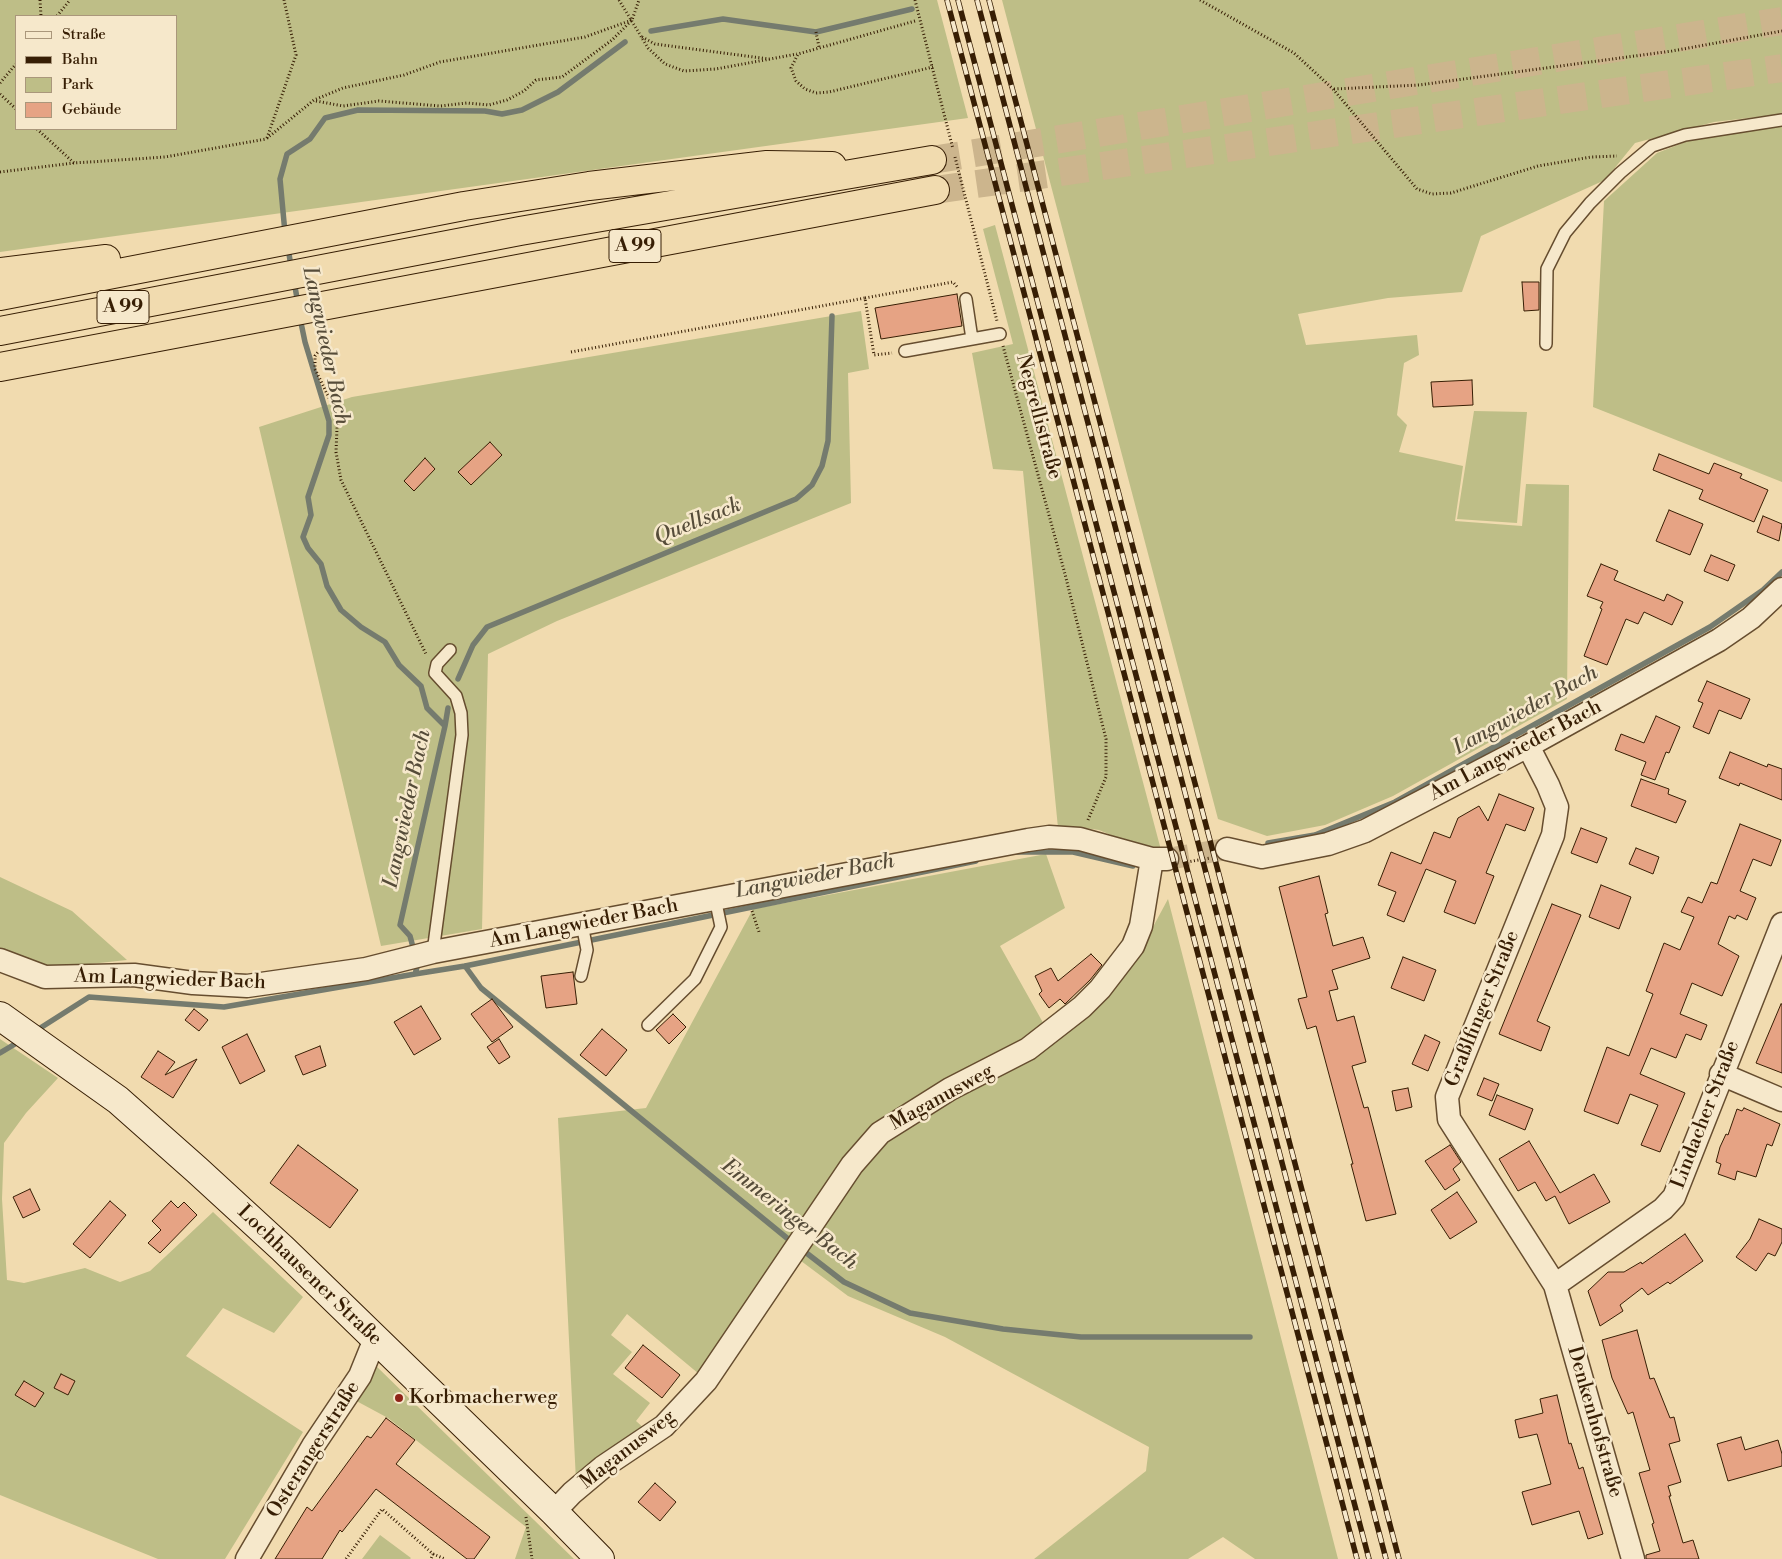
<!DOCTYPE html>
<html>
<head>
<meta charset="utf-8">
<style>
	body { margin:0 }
	#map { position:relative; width:1782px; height:1559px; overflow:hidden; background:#f1dbaf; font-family:"Libre Bodoni",serif }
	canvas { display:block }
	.legend { position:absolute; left:15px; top:15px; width:162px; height:115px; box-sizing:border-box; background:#f6e8cb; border:1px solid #aa977b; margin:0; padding:6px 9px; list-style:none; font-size:15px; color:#371e04 }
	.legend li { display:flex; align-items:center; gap:10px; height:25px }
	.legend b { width:25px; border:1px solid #aa977b }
</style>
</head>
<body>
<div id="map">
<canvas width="1782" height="1559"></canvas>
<ul class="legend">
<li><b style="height:6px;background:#f6e8cb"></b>Straße</li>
<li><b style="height:6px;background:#371e04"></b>Bahn</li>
<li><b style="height:14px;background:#bebe87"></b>Park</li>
<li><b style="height:14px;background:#e6a384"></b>Gebäude</li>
</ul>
</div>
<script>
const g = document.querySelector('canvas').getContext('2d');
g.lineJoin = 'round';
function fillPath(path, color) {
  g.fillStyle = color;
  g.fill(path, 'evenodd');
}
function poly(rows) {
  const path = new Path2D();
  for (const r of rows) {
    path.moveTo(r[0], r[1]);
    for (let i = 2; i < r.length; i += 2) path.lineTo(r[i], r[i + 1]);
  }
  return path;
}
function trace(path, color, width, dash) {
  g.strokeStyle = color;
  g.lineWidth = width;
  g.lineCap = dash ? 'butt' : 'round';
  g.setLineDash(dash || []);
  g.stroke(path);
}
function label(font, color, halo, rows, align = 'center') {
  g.font = font + ' "Libre Bodoni",serif';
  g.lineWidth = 5;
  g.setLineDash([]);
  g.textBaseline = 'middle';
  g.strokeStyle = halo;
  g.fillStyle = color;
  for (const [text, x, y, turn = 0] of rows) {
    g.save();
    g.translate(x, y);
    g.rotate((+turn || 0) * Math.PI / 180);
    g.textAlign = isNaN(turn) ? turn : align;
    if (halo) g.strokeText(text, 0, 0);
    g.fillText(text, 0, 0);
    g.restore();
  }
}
fillPath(poly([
	[0,0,937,0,968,118,0,252],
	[16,16,176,16,176,129,16,129],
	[1002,0,1782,0,1782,114,1714,122,1635,143,1605,180,1481,236,1462,292,1388,298,1298,314,1306,345,1417,335,1419,355,1404,363,1397,415,1407,425,1399,452,1463,466,1455,521,1522,526,1526,484,1569,485,1567,699,1393,796,1325,825,1267,836,1218,819],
	[1782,126,1782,482,1593,407,1604,201,1657,153,1688,141,1716,135],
	[995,225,1161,850,1152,852,1099,830,1077,827,1058,828,1023,471,993,469,972,353,1013,344,983,229],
	[861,311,869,369,848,373,851,503,557,621,488,654,482,929,381,946,259,427,352,397],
	[1474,411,1527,412,1517,523,1457,519],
	[1046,854,1065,908,1000,946,1046,1028,903,1111,705,1379,627,1314,611,1335,632,1352,613,1374,650,1403,636,1421,646,1430,576,1481,558,1118,646,1108,753,909],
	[0,877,72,911,127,960,62,967,34,965,0,949],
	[1168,899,1338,1559,1255,1559,1223,1537,1188,1559,1034,1559,1146,1471,1149,1447,945,1337,848,1296,793,1255,867,1152,1001,1070,1147,938],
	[0,1039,58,1078,26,1113,4,1143,2,1199,7,1280,24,1283,85,1268,120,1282,150,1271,213,1212,303,1297,274,1333,223,1308,186,1356,303,1432,225,1559,158,1559,0,1495],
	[372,1362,574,1559,515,1559,526,1527,388,1418,349,1397],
	[380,1535,411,1558,410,1559,362,1559]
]), '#bebe87');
trace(poly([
	[651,31,723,19,816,32,912,9],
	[285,233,280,179,287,154,310,139,325,118,358,110,485,111,502,114,522,110,558,92,625,42],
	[288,247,291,267],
	[294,281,298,304],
	[300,318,305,342,329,421,329,435,308,497,311,515,303,537,308,548,321,564,327,586,341,610,361,627,385,642,399,665,421,686,427,708,445,726,400,925,410,936,414,951],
	[458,679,473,645,487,627,796,499,812,485,822,466,828,441,832,316],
	[445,726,448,708],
	[1268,843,1315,835,1395,802,1710,627,1763,590,1782,572],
	[1017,852,1073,852,1133,866],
	[465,966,481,988,793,1243],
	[415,974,465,966,976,861],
	[34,1032,89,997,224,1007,415,974,417,967,416,960],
	[0,1053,20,1041],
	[800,1248,844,1282,910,1313,1003,1329,1081,1337,1250,1337]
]), '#757b6e', 5.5);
const building = poly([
	[1522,282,1539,282,1539,310,1524,311,1522,282],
	[957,294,962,326,881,339,875,308,957,294],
	[1472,380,1473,405,1433,407,1431,382,1472,380],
	[490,442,502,455,471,485,458,472,490,442],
	[1659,454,1709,474,1714,463,1742,474,1740,478,1768,490,1754,522,1699,499,1703,490,1653,470,1659,454],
	[425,458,435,469,414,491,404,481,425,458],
	[1669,510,1703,524,1690,555,1656,541,1669,510],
	[1763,516,1782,524,1779,541,1757,532,1763,516],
	[1711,555,1735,565,1728,581,1704,571,1711,555],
	[1601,564,1618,571,1614,580,1664,601,1667,594,1683,602,1672,625,1644,612,1638,624,1626,619,1607,665,1584,656,1602,609,1600,608,1603,602,1587,596,1601,564],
	[1707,681,1750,699,1741,719,1719,710,1709,734,1693,727,1703,703,1698,701,1707,681],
	[1656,716,1680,727,1669,753,1666,752,1655,780,1641,775,1646,762,1615,750,1621,734,1644,743,1656,716],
	[1730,752,1767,767,1768,764,1782,769,1782,800,1740,783,1739,786,1719,778,1730,752],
	[1641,779,1669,789,1668,794,1686,801,1676,823,1631,806,1641,779],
	[1499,794,1534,808,1525,831,1506,824,1486,873,1494,876,1475,924,1444,912,1456,881,1426,869,1404,922,1387,915,1396,892,1378,885,1391,852,1421,864,1434,832,1450,838,1458,818,1479,806,1488,821,1499,794],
	[1740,824,1781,840,1771,866,1753,859,1740,891,1756,898,1747,920,1737,915,1735,919,1729,916,1718,944,1739,956,1722,996,1692,983,1680,1014,1707,1025,1701,1040,1686,1034,1676,1058,1651,1048,1640,1074,1685,1093,1660,1152,1641,1145,1658,1105,1630,1094,1618,1124,1584,1111,1607,1047,1629,1056,1653,994,1646,991,1664,943,1680,950,1694,917,1681,912,1688,897,1702,903,1711,882,1717,884,1740,824],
	[1581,828,1607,838,1597,863,1571,853,1581,828],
	[1636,848,1659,857,1653,874,1629,864,1636,848],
	[1319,876,1328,913,1325,914,1333,946,1363,937,1370,958,1332,970,1338,989,1329,991,1337,1021,1354,1016,1366,1062,1352,1066,1364,1108,1368,1107,1396,1214,1366,1221,1351,1164,1353,1164,1316,1026,1307,1029,1298,999,1307,997,1279,887,1319,876],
	[1601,885,1631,897,1619,929,1589,917,1601,885],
	[1552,904,1581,915,1537,1021,1550,1027,1541,1051,1499,1034,1552,904],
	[1091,954,1102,965,1090,980,1065,1004,1060,999,1049,1008,1039,994,1042,991,1035,976,1051,968,1058,981,1091,954],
	[1403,957,1436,970,1424,1001,1391,988,1403,957],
	[573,972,577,1004,546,1008,541,976,573,972],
	[492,999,513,1027,492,1042,471,1014,492,999],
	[1781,1004,1782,1004,1782,1073,1756,1063,1781,1004],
	[421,1006,441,1039,414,1055,394,1022,421,1006],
	[194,1009,208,1020,199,1031,185,1020,194,1009],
	[673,1014,686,1027,669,1044,656,1030,673,1014],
	[602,1029,627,1050,606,1076,580,1055,602,1029],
	[247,1034,265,1071,240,1084,222,1047,247,1034],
	[1425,1035,1440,1042,1428,1071,1412,1064,1425,1035],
	[499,1039,510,1057,499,1064,487,1047,499,1039],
	[320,1046,326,1066,303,1075,295,1056,320,1046],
	[158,1051,175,1062,165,1075,197,1059,173,1098,141,1077,158,1051],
	[1484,1078,1499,1084,1492,1101,1477,1095,1484,1078],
	[1408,1088,1412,1107,1396,1111,1392,1091,1408,1088],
	[1497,1095,1533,1109,1525,1130,1489,1115,1497,1095],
	[1744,1108,1780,1124,1772,1146,1767,1144,1756,1177,1737,1171,1735,1180,1718,1174,1721,1164,1716,1162,1720,1147,1726,1134,1728,1135,1737,1109,1742,1111,1744,1108],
	[1529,1141,1560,1193,1594,1174,1610,1202,1569,1224,1555,1196,1546,1201,1535,1182,1518,1191,1499,1159,1529,1141],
	[298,1145,358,1190,330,1228,270,1183,298,1145],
	[1450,1145,1461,1162,1453,1169,1460,1180,1445,1190,1425,1161,1450,1145],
	[30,1189,40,1210,23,1218,13,1197,30,1189],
	[1457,1192,1477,1222,1450,1239,1431,1210,1457,1192],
	[110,1201,126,1215,90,1258,73,1244,110,1201],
	[171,1201,178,1208,184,1202,197,1215,160,1253,148,1243,161,1230,152,1221,171,1201],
	[1759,1219,1782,1229,1782,1242,1775,1256,1768,1253,1756,1271,1736,1257,1750,1239,1759,1219],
	[1685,1234,1703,1261,1670,1284,1668,1282,1648,1295,1642,1288,1620,1305,1623,1311,1600,1326,1588,1291,1608,1272,1624,1272,1641,1262,1642,1264,1685,1234],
	[1637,1330,1650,1379,1654,1378,1670,1418,1674,1417,1680,1441,1669,1444,1681,1482,1668,1486,1671,1496,1669,1496,1683,1543,1693,1540,1699,1559,1646,1559,1646,1555,1660,1551,1652,1524,1654,1523,1639,1473,1650,1470,1633,1412,1628,1414,1612,1378,1602,1340,1637,1330],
	[643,1345,680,1375,662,1398,625,1368,643,1345],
	[61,1374,75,1381,68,1395,54,1388,61,1374],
	[24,1381,44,1393,35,1407,15,1395,24,1381],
	[1557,1395,1569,1444,1571,1443,1579,1469,1583,1467,1603,1534,1588,1539,1579,1511,1532,1525,1522,1492,1551,1484,1537,1434,1519,1438,1515,1420,1543,1413,1540,1399,1557,1395],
	[386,1418,415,1440,396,1464,490,1537,474,1559,467,1559,376,1489,342,1532,340,1530,322,1559,275,1559,307,1507,312,1511,367,1436,371,1438,386,1418],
	[1741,1437,1745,1450,1778,1440,1782,1454,1782,1466,1728,1481,1717,1444,1741,1437],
	[655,1483,676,1502,660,1521,638,1502,655,1483]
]);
fillPath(building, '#e6a384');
trace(building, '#371e04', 1);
trace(poly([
	[1167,859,1227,849]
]), '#ccb58d', 22, [22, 11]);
trace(poly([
	[932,160,1782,21],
	[935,190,1782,68]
]), '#ccb58d', 28, [28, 14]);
const service = poly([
	[966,299,972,339],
	[1546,344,1547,269,1565,233,1590,203,1620,173,1652,146,1685,135,1782,120],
	[905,351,1000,334],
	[433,952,462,735,461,713,456,696,435,673,437,664,450,650],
	[581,976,587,950,582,924],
	[648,1025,695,979,721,927,715,898]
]);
const minor = poly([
	[1528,746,1548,785,1557,807,1553,835,1447,1097,1449,1119,1555,1285,1633,1559],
	[1227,849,1262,857,1328,844,1365,831,1528,746,1719,640,1751,618,1782,589],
	[0,960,45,977,134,975,193,983,247,986,366,969,433,952,1028,840,1049,837,1080,839,1152,859,1167,859],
	[1721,1074,1782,1100],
	[1555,1285,1663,1209,1674,1197,1782,924],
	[554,1512,572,1493,603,1467,664,1426,706,1381,852,1165,880,1133,950,1089,1028,1049,1082,1007,1100,989,1133,946,1141,926,1152,859],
	[247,1559,313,1446,360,1376,375,1339]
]);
const secondary = poly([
	[0,1016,118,1100,197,1170,283,1249,554,1512,600,1559]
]);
const motorway = poly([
	[0,272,106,259],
	[0,296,464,206,589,186,767,165,832,166],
	[0,331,520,231,932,160],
	[0,367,935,190]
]);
trace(service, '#664d2f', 14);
trace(minor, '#664d2f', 25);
trace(secondary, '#371e04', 30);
trace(motorway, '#371e04', 30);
trace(poly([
	[40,0,41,16],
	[619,0,648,48,665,64,684,71,716,69,797,54],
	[915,0,953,149],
	[1200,0,1294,53,1333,89,1417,189,1432,194,1451,193,1538,166,1591,157,1617,156],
	[57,16,70,0],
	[915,21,798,54,791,68,796,81,805,89,816,93,829,92,933,67],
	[816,32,819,47],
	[642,37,655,44,769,59],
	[0,83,16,64],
	[1334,89,1419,85,1672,51,1782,31],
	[0,94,16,109],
	[316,101,343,106,379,101,440,106,467,103,489,105,507,100,524,91,536,80,562,77,612,40,632,20,639,0],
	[37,129,74,163,165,157,266,139,314,100,343,88,404,75,440,62,585,37,632,20],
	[267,138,296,55,284,0],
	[955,157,997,321],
	[0,172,74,163],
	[865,298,953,282,958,288],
	[1003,346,1065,574,1106,739,1106,777,1088,820],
	[322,347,315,356,315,369,334,408,337,428,336,452,341,480,426,654],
	[571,352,865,298,874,355,892,353],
	[1187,862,1210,858],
	[752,911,759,932],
	[526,1517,532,1559],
	[433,1554,445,1559],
	[346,1559,382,1509,433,1554,431,1559]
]), '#371e04', 3, [1, 2.5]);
trace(service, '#f6e8cb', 11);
trace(minor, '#f6e8cb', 22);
trace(secondary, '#f6e8cb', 28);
trace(motorway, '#f1dbaf', 28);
const rail = poly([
	[947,0,1357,1559],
	[958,0,1369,1559],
	[977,0,1386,1559],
	[989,0,1399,1559]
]);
trace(rail, '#371e04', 5.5);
trace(rail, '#f6e8cb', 4, [11]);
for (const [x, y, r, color] of [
	[399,1398,5,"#8f2418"]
]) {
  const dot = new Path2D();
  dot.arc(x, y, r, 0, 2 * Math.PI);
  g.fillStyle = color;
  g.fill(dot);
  trace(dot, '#f6e8cb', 2);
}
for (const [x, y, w] of [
	[635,246,52],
	[123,307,52]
]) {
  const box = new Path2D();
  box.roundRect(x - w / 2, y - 16.5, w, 33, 4);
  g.fillStyle = '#f6e8cb';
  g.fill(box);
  trace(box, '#371e04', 1);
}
label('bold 19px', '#371e04', null, [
	["A 99",635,246],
	["A 99",123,307]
]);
label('20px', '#371e04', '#f6e8cb', [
	["Negrellistraße",1038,417,75],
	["Am Langwieder Bach",1516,751,-28],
	["Am Langwieder Bach",584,924,-11],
	["Am Langwieder Bach",170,980,2],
	["Graßlfinger Straße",1483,1009,-68],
	["Maganusweg",942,1098,-29],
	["Lindacher Straße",1706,1115,-69],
	["Lochhausener Straße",309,1276,44],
	["Denkenhofstraße",1594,1422,74],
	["Osterangerstraße",314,1450,-58],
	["Maganusweg",628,1450,-38]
]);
label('20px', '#371e04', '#f6e8cb', [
	["Korbmacherweg",409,1398]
], 'left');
label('italic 21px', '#564c39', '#f6e8cb', [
	["Langwieder Bach",325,346,78],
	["Quellsack",698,522,-22],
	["Langwieder Bach",1526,711,-29],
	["Langwieder Bach",408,809,-78],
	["Langwieder Bach",815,877,-11],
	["Emmeringer Bach",789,1215,38]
]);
</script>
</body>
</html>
